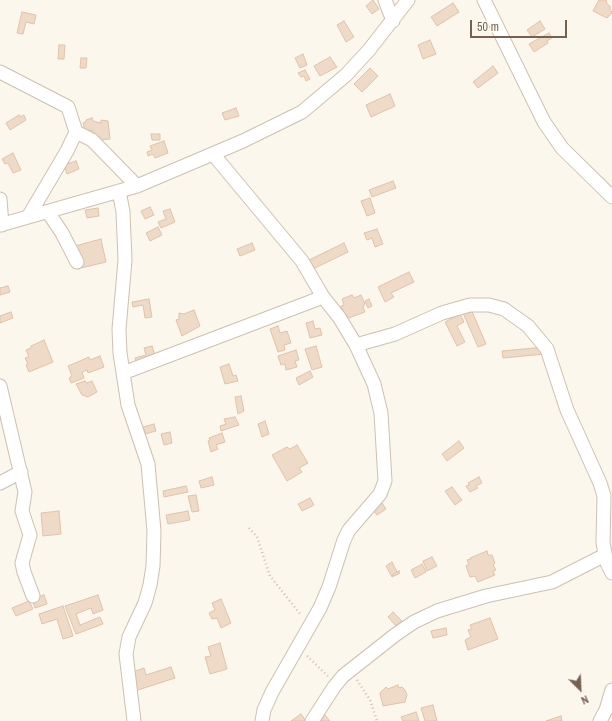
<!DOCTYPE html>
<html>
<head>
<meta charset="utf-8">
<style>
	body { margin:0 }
	#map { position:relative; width:612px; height:721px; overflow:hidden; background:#fbf7ed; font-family:"Archivo Narrow",sans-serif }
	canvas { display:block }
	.north { position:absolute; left:560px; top:669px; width:40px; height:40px; -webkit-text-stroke:3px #fefbf4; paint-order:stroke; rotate:156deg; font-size:11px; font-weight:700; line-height:16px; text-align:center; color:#766151 }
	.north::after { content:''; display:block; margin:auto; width:14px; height:18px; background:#766151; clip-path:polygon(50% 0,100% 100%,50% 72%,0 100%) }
	.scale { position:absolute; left:470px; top:20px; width:97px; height:18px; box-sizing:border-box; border:2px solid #766151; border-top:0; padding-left:5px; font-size:12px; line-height:14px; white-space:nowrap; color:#766151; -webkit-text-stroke:3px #fefbf4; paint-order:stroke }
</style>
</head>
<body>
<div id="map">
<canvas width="612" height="721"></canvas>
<div class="north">N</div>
<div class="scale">50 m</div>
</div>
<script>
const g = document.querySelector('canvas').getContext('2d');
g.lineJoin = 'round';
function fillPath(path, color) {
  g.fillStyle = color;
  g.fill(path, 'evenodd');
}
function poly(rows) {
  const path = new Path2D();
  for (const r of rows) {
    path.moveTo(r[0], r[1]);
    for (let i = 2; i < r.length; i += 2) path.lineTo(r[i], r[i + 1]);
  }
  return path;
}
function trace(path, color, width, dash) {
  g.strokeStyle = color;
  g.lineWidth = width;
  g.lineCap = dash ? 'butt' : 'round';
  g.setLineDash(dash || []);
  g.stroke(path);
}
const building = poly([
	[373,0,379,9,372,14,366,6,373,0],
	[599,0,606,0,607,4,610,6,610,9,612,13,607,18,593,11,599,0],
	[453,3,459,12,437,26,431,17,453,3],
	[22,12,36,15,34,24,26,22,23,34,17,33,22,12],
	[344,21,354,37,346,42,337,25,344,21],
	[540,21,545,29,532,37,527,30,540,21],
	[549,33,552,38,547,41,548,43,534,52,529,44,549,33],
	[430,40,436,54,423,59,418,45,430,40],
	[59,45,65,45,64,59,58,59,59,45],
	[303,54,307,65,300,68,295,58,303,54],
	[330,57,337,67,320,76,314,66,330,57],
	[81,58,87,58,86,68,80,68,81,58],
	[493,66,498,73,478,88,473,82,493,66],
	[370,68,378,76,362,92,354,84,370,68],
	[305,70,310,79,306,81,304,76,301,77,298,73,305,70],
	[390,94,395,106,371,117,366,105,390,94],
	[236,108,239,116,225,120,222,113,236,108],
	[19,115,20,117,24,115,26,120,10,130,6,123,19,115],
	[92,118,93,121,101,123,101,120,108,121,110,139,100,140,98,136,95,136,93,131,85,130,83,123,86,122,86,120,92,118],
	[151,134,160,134,160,140,152,140,151,134],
	[164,141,168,153,155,158,153,154,148,156,147,152,152,150,150,146,164,141],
	[13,153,21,170,13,173,8,163,5,164,2,159,13,153],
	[76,161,79,169,67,174,64,165,76,161],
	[393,181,396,188,372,197,369,190,393,181],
	[370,198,375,213,367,216,361,201,370,198],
	[150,207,154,215,145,219,141,211,150,207],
	[98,208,99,216,87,218,85,210,98,208],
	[170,209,175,222,161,228,158,222,166,219,163,211,170,209],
	[158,227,162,235,150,241,146,233,158,227],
	[377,229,383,244,375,247,372,238,367,240,364,233,377,229],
	[101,239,106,262,81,268,75,246,101,239],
	[252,243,255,250,240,256,237,249,252,243],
	[344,243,348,252,313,269,309,260,344,243],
	[409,272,414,282,391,293,394,297,385,302,378,287,409,272],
	[8,286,10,292,0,295,0,288,8,286],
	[352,295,354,298,361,295,365,304,363,307,365,312,346,319,341,306,344,305,342,299,352,295],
	[149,299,152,317,145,318,143,305,133,307,132,302,149,299],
	[369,299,372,306,368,308,365,301,369,299],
	[471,309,486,344,478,347,463,313,471,309],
	[194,310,200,326,182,336,176,320,179,319,179,313,184,314,194,310],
	[11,312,13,318,0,323,0,316,11,312],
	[460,314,464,322,457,326,465,342,457,346,445,322,460,314],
	[313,321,315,329,320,328,322,335,310,338,306,323,313,321],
	[278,326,280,333,287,331,291,343,284,345,285,350,278,352,270,329,278,326],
	[44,340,53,362,29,372,26,365,28,364,25,358,29,357,26,350,31,348,31,346,44,340],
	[152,346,156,359,137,365,135,358,146,355,144,348,152,346],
	[316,346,322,367,312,370,305,349,316,346],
	[545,347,545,354,503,358,502,351,545,347],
	[296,350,299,360,295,361,297,367,286,370,285,364,281,365,278,356,296,350],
	[100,356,104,367,88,373,87,370,82,372,84,378,71,383,69,378,72,376,68,366,89,357,90,360,100,356],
	[229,364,233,376,236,375,238,381,225,384,220,367,229,364],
	[310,371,313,377,299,385,296,378,310,371],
	[85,381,87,383,92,381,97,392,88,397,82,395,76,384,85,381],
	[241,396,244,411,238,414,235,397,241,396],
	[235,417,239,425,221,431,220,426,226,424,224,419,235,417],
	[265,421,269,434,262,437,258,424,265,421],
	[154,424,156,431,145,434,143,427,154,424],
	[170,432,172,443,164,445,161,434,170,432],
	[222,433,225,442,216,445,218,449,211,452,208,441,210,440,209,438,222,433],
	[459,441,464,448,447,461,442,454,459,441],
	[297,445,308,463,299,468,302,472,287,481,272,455,287,447,290,449,297,445],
	[212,477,214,485,201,488,199,481,212,477],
	[479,477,482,483,476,486,478,488,470,492,466,486,469,485,468,483,479,477],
	[186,486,188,492,164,497,163,491,186,486],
	[452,487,462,500,455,505,445,491,452,487],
	[196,495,199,511,192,512,188,496,196,495],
	[310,498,314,505,302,511,298,504,310,498],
	[382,503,386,509,377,515,373,510,382,503],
	[59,511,61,534,43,536,41,513,59,511],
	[188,511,190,520,168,524,166,515,188,511],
	[487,551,488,555,492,555,495,563,493,565,496,570,493,571,495,575,478,582,475,576,470,577,466,566,469,564,467,560,471,559,470,558,487,551],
	[432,557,437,566,427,571,423,561,432,557],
	[392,562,398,574,392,577,386,566,392,562],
	[422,564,426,572,415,578,411,570,422,564],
	[399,571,400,573,392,576,392,575,399,571],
	[44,595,47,604,35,608,32,599,44,595],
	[98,595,103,610,93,614,91,608,76,614,80,625,100,617,103,624,76,634,65,606,98,595],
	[221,599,231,623,221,628,217,618,212,619,209,613,215,610,212,603,221,599],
	[29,601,33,609,16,616,12,608,29,601],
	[63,606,73,636,63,639,57,619,42,624,39,614,63,606],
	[393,612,402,621,396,626,388,617,393,612],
	[490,618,498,639,468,650,465,640,471,637,468,630,472,629,470,625,490,618],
	[446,628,447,635,433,638,431,631,446,628],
	[220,643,227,669,210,674,205,657,211,656,208,647,220,643],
	[171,667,175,678,135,691,132,681,136,679,133,672,144,668,146,675,171,667],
	[398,685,399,688,402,687,405,690,407,695,405,702,383,706,380,693,386,687,388,689,398,685],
	[433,705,437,721,425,721,421,708,433,705],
	[416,712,419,721,403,721,401,717,416,712],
	[301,714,306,721,291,721,301,714],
	[325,715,330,721,316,721,325,715],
	[561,716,562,721,546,721,561,716]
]);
fillPath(building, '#efdac7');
trace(building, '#e0c2a9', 1);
const street = poly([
	[385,0,393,21],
	[484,0,544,122,562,148,612,197],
	[0,72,68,107,76,132,92,140,137,186],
	[213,154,302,261,323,297,339,317,356,345,374,384,381,413,385,481,380,494,349,530,344,540,329,587,320,608,272,692,264,710,262,721],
	[119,191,123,212,125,260,119,329,120,353,128,405,148,464,154,531,153,566,150,585,145,603,129,637,126,654,134,721],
	[0,199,2,225],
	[48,212,62,233,77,262],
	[28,217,67,151,76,132],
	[0,225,137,186,243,141,302,112,346,75,369,50,408,0],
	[356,345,395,334,442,313,470,305,489,305,504,309,528,326,547,349,567,410,600,483,604,496,603,543,607,563,612,573],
	[123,373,323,297],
	[0,386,25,492,22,511,30,535,22,563,24,572,33,596],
	[0,483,21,472],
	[312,721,334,687,343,676,395,635,414,622,437,611,486,596,552,582,605,555],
	[600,721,606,710,612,690]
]);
trace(street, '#cdc0b3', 15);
trace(poly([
	[249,528,257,537,270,576,301,615],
	[307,656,328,676],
	[357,680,370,700,377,721]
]), '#d4bda9', 2.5, [1, 3]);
trace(street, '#fff', 13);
</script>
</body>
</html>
